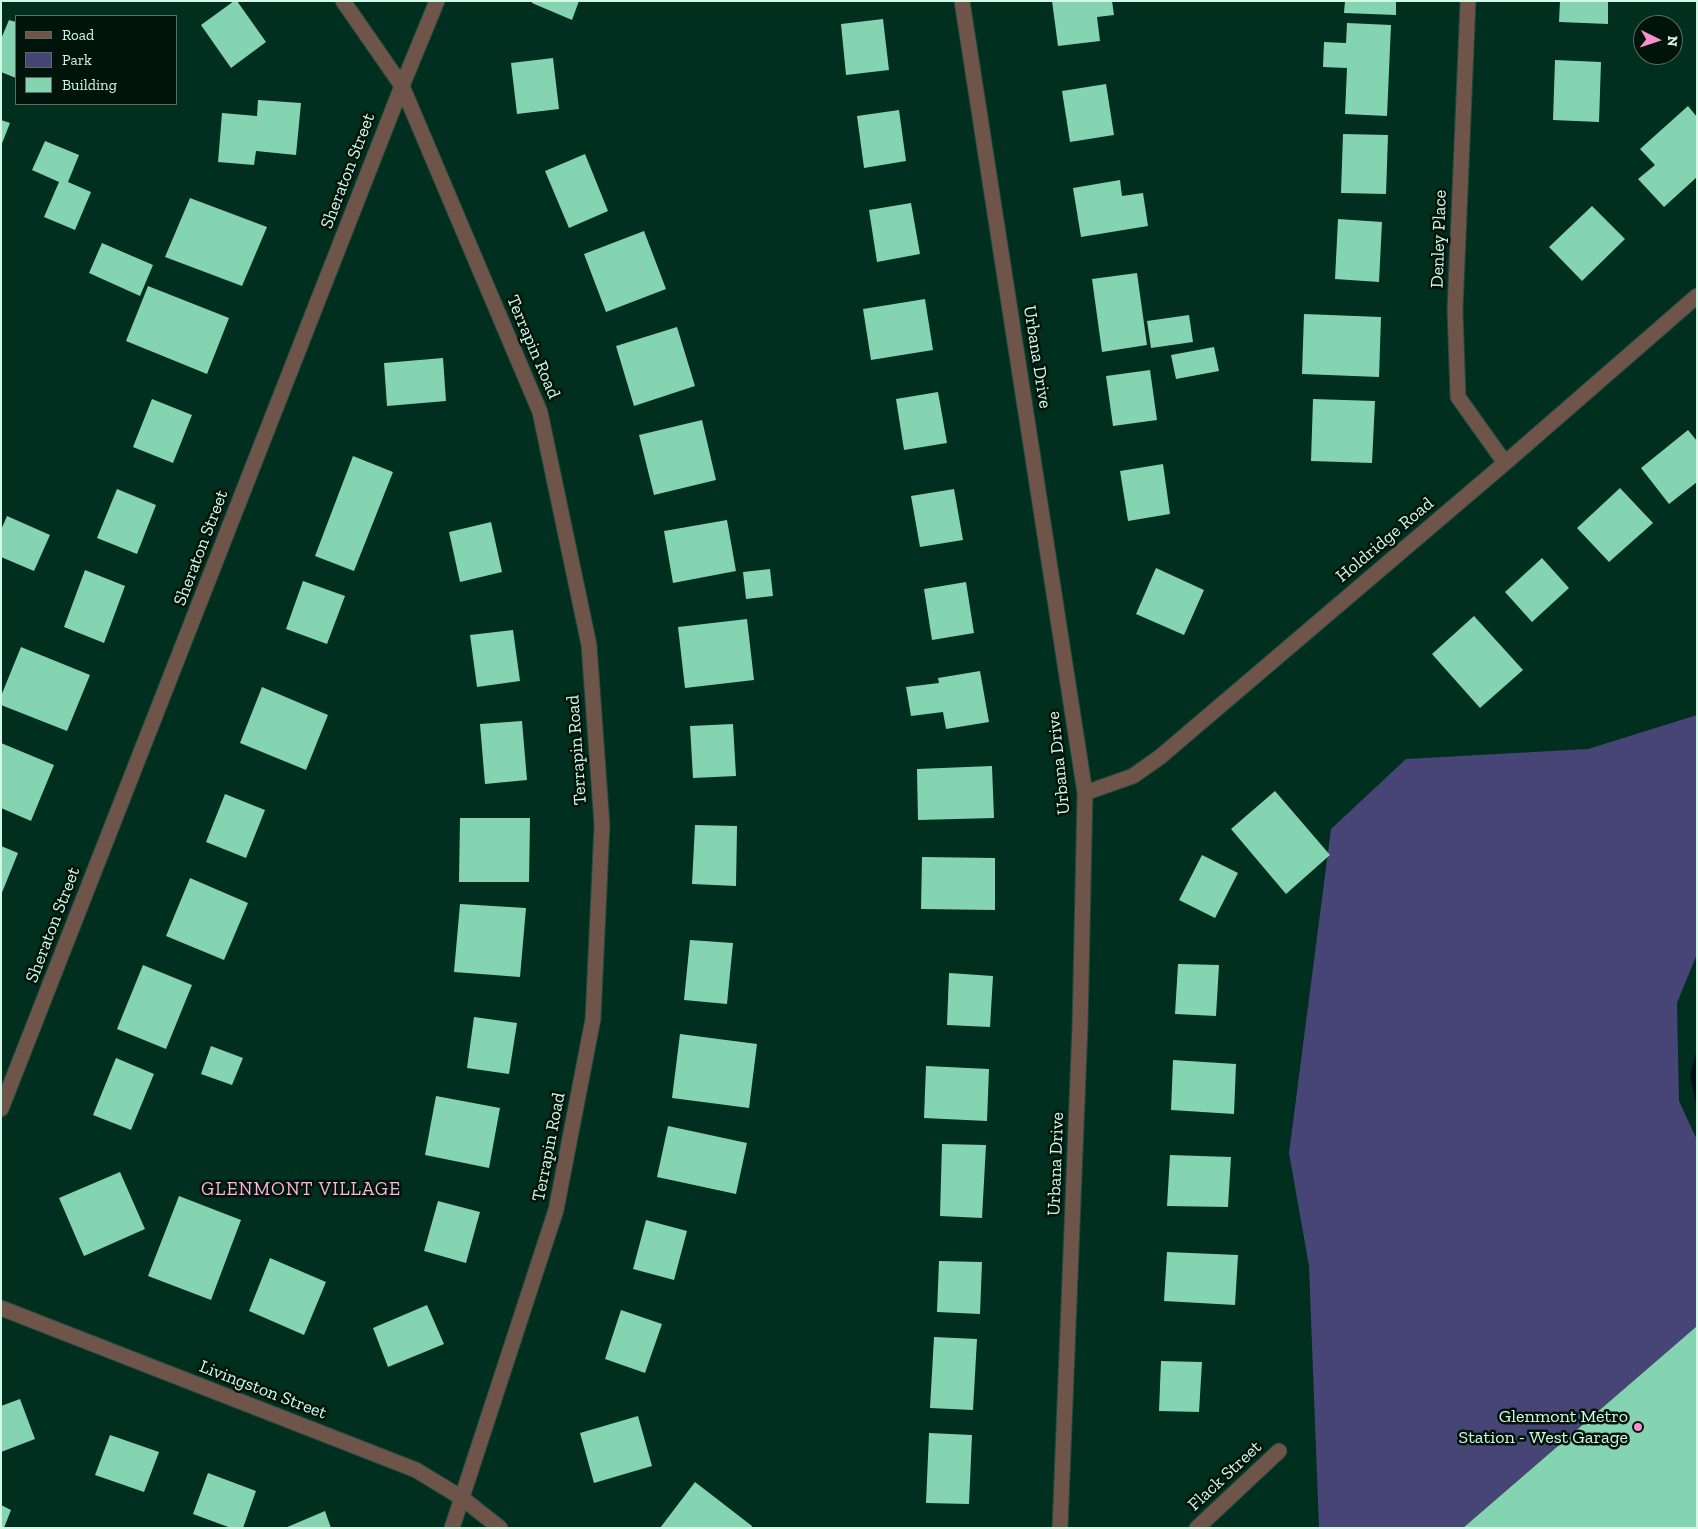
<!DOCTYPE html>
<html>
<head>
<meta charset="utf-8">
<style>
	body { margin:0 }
	#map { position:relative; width:1698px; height:1529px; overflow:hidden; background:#002e1f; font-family:"Zilla Slab",serif }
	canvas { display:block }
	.frame { position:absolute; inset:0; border:2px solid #d3f9e7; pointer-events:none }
	.legend { position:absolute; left:15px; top:15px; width:162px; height:90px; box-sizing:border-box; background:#00140b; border:1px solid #547063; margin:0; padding:6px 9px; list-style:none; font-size:15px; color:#d3f9e7 }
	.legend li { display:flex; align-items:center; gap:10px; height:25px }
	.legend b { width:25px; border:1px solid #547063 }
	.north { position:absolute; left:1633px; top:15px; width:50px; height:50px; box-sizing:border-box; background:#00140b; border:1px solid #547063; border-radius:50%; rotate:94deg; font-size:14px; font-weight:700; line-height:20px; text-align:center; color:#d3f9e7 }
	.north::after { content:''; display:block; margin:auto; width:18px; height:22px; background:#f890cc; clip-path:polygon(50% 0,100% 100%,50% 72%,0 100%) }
</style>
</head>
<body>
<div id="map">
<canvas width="1698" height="1529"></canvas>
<div class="frame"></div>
<ul class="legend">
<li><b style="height:6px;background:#6e5449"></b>Road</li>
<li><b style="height:14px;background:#474575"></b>Park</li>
<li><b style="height:14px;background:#84d4b2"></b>Building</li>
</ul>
<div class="north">N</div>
</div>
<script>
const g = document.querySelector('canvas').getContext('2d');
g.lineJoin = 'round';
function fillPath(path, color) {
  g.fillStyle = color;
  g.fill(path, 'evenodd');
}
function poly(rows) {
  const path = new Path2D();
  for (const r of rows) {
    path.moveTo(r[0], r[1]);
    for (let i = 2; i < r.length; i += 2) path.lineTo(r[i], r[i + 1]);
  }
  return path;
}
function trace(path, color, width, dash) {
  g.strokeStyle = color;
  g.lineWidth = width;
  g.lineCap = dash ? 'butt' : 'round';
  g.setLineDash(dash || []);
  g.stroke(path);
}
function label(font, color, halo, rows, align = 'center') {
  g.font = font + ' "Zilla Slab",serif';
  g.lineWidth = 5;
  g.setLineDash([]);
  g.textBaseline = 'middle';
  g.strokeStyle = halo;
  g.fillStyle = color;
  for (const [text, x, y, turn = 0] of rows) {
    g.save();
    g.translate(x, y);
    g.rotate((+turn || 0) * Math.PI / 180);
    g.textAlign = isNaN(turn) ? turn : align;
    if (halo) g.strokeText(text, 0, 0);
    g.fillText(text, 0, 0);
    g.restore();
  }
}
fillPath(poly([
	[1697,715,1697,954,1677,1003,1679,1101,1697,1140,1697,1326,1463,1528,1319,1528,1309,1266,1289,1153,1331,829,1406,759,1588,749]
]), '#474575');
fillPath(poly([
	[1697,1049,1697,1107,1690,1076]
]), '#000f17');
fillPath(poly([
	[234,1,237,1,266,42,231,68,201,25],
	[532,1,579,1,572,20,532,3],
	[1052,1,1112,1,1114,15,1097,17,1100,41,1058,46],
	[1345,1,1396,1,1396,15,1344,13],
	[1560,1,1608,1,1608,24,1559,22],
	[883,19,889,70,846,75,841,24],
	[9,20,16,22,16,78,1,72,1,39],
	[1347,23,1391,25,1387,116,1345,114,1347,68,1323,67,1324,42,1346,43],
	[553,58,559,109,517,114,511,63],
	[1555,60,1601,62,1599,122,1553,120],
	[1106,84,1114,135,1070,142,1062,91],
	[258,100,301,103,296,155,256,151,254,165,218,162,222,113,257,116],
	[1688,106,1697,117,1697,177,1664,207,1638,179,1655,165,1640,149],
	[899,110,906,161,864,168,857,116],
	[1,120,10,123,1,146],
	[1343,134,1388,135,1386,194,1341,193],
	[45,141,79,155,68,182,91,192,75,230,44,217,59,182,32,170],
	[585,154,608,211,569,228,545,171],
	[1120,180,1122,196,1143,193,1148,226,1081,237,1073,188],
	[190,198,267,227,242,286,165,257],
	[911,203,920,254,877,262,869,210],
	[1592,206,1625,239,1582,281,1549,247],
	[1338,219,1382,222,1379,282,1335,279],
	[644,231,666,289,606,312,584,254],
	[102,243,153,265,140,296,89,273],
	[1137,273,1147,345,1102,352,1092,279],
	[148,286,229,318,207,374,126,341],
	[925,299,933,350,871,360,863,309],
	[1304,314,1381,317,1379,377,1302,374],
	[1189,315,1193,342,1151,348,1147,321],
	[677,327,695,386,634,406,616,346],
	[1214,347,1219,371,1176,379,1171,355],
	[443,358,446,401,387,406,384,363],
	[1150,370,1157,420,1113,426,1106,376],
	[938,392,947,443,904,450,896,399],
	[152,399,192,415,173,463,133,447],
	[1313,399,1375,401,1372,463,1311,461],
	[702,420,716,480,654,495,639,435],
	[1688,430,1697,441,1697,482,1669,504,1641,468],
	[353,456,393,472,354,571,315,556],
	[1163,464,1170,514,1128,521,1120,471],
	[1620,488,1653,523,1609,562,1577,528],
	[117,489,156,505,137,554,97,538],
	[954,489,963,540,920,547,911,496],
	[7,516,50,535,34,571,1,557,1,530],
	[727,520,736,571,673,583,664,531],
	[491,522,502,572,460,582,449,532],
	[1542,558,1569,588,1532,622,1505,592],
	[1156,568,1204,590,1184,635,1136,614],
	[770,569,773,596,746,599,743,572],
	[85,570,125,586,104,643,64,627],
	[303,581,345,596,327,644,286,629],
	[966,582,974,633,932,640,924,589],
	[1474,616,1523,670,1480,708,1432,654],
	[747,619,754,680,685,688,678,627],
	[513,630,520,681,477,687,470,635],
	[21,647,90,675,67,731,1,705,1,696],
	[980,671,989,722,946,729,943,712,911,716,906,687,939,683,938,678],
	[262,687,328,715,306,770,240,743],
	[522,721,527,780,485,784,480,724],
	[733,724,736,776,693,778,690,726],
	[1,743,54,765,31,821,1,808],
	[992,766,994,818,918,820,917,769],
	[1275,791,1330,855,1286,894,1231,829],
	[225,794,265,810,246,858,206,842],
	[460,818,530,818,529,882,459,882],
	[695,825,737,826,736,886,692,884],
	[1,846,18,853,1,895],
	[1202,855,1238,873,1215,918,1179,900],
	[922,857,995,858,995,910,921,909],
	[190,878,248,903,224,960,166,936],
	[460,904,526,908,520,977,454,972],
	[690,940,733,943,727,1004,684,1000],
	[1178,964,1219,965,1216,1016,1175,1014],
	[143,965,192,985,166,1049,117,1029],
	[949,973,993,976,990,1027,947,1025],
	[474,1017,517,1023,509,1074,467,1068],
	[680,1034,757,1044,749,1108,672,1098],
	[211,1046,243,1058,232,1085,201,1074],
	[116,1058,154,1074,131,1130,93,1115],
	[1173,1060,1236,1064,1234,1114,1171,1110],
	[926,1066,989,1069,987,1121,924,1118],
	[436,1096,500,1108,489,1168,425,1155],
	[668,1126,747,1143,736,1194,657,1177],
	[942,1144,986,1145,982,1218,940,1216],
	[1170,1155,1231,1157,1228,1207,1167,1206],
	[120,1172,145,1229,84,1256,59,1198],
	[179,1196,241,1220,211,1300,148,1276],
	[438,1201,480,1212,466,1263,424,1251],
	[646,1220,687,1231,674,1280,633,1269],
	[1167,1252,1238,1255,1235,1305,1164,1301],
	[270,1258,326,1282,304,1335,249,1311],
	[939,1261,982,1262,980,1314,937,1312],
	[427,1305,444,1344,388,1367,373,1328],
	[621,1310,662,1324,645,1373,605,1359],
	[1697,1326,1697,1528,1463,1528],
	[934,1337,977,1339,973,1410,930,1408],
	[1161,1361,1202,1362,1199,1412,1159,1411],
	[20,1399,35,1439,1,1452,1,1406],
	[638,1416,652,1466,594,1483,580,1433],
	[929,1433,972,1435,969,1504,926,1503],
	[110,1435,159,1452,144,1492,95,1475],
	[208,1473,256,1491,243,1528,231,1528,193,1514],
	[695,1482,752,1526,751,1528,660,1528],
	[1,1505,11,1510,4,1528,1,1528],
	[325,1511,331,1528,285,1528]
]), '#84d4b2');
const street = poly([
	[343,1,402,86,540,412,589,645,602,825,593,1019,556,1210,452,1528],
	[962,1,1085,793,1080,1026,1060,1528],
	[1468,1,1455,310,1458,397,1505,463],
	[1085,793,1133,776,1160,757,1505,463,1697,296],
	[1,1109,402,86,437,1],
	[1,1308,416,1470,462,1498,500,1528],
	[1197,1528,1279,1451]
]);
trace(street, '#1e4a3b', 17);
trace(street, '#6e5449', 15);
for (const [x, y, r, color] of [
	[1638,1427,5,"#f890cc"]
]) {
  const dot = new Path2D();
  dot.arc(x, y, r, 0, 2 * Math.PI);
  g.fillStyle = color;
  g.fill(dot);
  trace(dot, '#00140b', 2);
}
label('18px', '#d3f9e7', '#00140b', [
	["Sheraton Street",348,171,-69],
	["Denley Place",1439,239,-88],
	["Terrapin Road",533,347,67],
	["Urbana Drive",1037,357,81],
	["Holdridge Road",1385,540,-40],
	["Sheraton Street",201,548,-69],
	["Terrapin Road",577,750,-94],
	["Urbana Drive",1059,763,-96],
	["Sheraton Street",53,925,-69],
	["Terrapin Road",549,1147,-79],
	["Urbana Drive",1056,1164,-88],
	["Livingston Street",263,1390,21],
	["Flack Street",1225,1476,-43]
]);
label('18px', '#d3f9e7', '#00140b', [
	["Glenmont Metro",1628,1417],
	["Station - West Garage",1628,1438]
], 'right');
g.letterSpacing = '1px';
label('19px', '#feb4de', '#00140b', [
	["GLENMONT VILLAGE",301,1190]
]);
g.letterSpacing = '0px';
</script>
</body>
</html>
